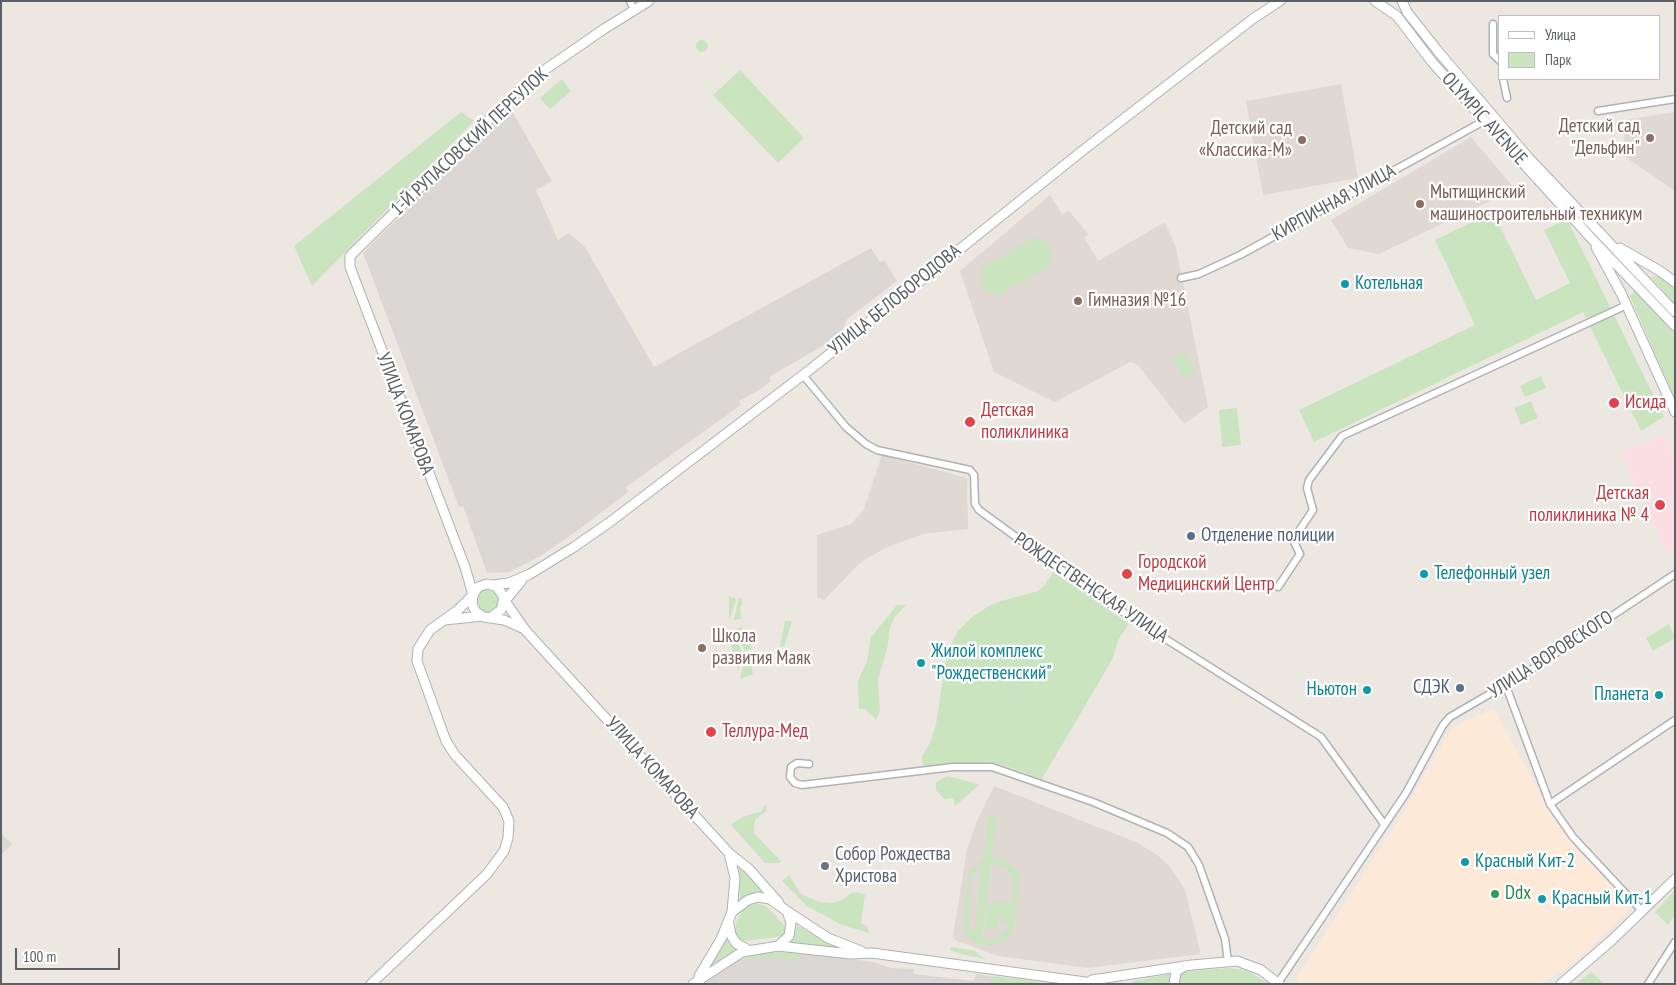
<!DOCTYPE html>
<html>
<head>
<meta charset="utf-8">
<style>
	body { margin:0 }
	#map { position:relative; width:1676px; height:985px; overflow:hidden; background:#ede7e2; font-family:"PT Sans Narrow",sans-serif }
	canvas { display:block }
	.frame { position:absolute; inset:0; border:2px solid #5a6063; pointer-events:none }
	.legend { position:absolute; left:1498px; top:15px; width:162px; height:65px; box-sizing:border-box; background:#fff; border:1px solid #bdbfc1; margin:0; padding:6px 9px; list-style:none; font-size:15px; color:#5a6063 }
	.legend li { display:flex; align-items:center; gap:10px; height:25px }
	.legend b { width:25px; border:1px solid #bdbfc1 }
	.scale { position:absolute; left:15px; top:948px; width:105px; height:22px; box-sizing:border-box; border:2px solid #5a6063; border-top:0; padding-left:6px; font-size:15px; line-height:18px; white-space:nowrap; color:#5a6063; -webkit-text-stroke:4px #fff; paint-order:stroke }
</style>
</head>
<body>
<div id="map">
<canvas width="1676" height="985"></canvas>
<div class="frame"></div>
<ul class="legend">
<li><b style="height:6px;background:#fff"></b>Улица</li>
<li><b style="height:14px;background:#cae4bf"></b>Парк</li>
</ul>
<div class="scale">100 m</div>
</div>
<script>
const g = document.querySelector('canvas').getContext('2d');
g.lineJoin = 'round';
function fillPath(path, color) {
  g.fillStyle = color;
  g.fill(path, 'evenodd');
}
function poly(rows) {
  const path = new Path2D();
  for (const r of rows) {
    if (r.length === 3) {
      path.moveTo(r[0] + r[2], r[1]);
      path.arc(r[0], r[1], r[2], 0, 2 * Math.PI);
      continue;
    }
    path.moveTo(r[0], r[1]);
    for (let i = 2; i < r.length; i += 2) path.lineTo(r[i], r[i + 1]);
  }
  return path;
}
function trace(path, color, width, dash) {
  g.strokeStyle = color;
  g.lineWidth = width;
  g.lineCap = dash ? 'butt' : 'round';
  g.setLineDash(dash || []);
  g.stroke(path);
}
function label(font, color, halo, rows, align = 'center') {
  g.font = font + ' "PT Sans Narrow",sans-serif';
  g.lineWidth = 4.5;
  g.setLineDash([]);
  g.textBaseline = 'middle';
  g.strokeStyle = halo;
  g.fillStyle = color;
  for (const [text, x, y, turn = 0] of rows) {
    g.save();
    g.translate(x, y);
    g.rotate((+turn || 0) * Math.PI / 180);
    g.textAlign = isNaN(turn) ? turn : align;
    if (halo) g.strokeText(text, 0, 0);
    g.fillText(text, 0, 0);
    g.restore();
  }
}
fillPath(poly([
	[1494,709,1545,803,1577,850,1612,885,1631,908,1577,960,1542,984,1297,984,1296,979,1399,819,1453,726]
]), '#fde9d7');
fillPath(poly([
	[510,108,552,181,536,190,558,240,569,233,585,247,654,367,871,248,880,262,884,260,897,281,847,319,842,331,826,344,769,377,771,381,761,389,739,401,741,405,626,487,628,492,581,528,539,557,509,572,487,573,463,506,459,507,458,504,363,253],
	[1,833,12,844,1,855],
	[769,952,804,953,873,962,891,968,914,969,914,974,973,981,977,974,994,977,992,984,704,984,739,959]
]), '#dbd7d4');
fillPath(poly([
	[1341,84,1358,178,1263,195,1246,101],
	[1675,112,1675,191,1624,156,1625,120],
	[1471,137,1515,189,1379,254,1348,248,1331,220],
	[1050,195,1062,214,1069,211,1089,235,1084,237,1098,261,1165,222,1176,248,1208,407,1184,424,1138,365,1130,362,1055,402,994,372,960,271],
	[882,455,967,478,968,529,923,534,885,548,861,562,824,600,817,597,817,535,851,524,864,509],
	[994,786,1138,843,1157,855,1170,866,1185,890,1201,954,1088,968,998,956,955,940,953,936,967,849,977,821]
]), '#dfd8d3');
fillPath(poly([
	[1664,435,1675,460,1675,549,1667,553,1621,453]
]), '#fadee4');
fillPath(poly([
	[702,46,6],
	[740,70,804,138,778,163,713,95],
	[562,79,571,91,550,109,540,98],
	[461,112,474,121,312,286,294,246],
	[1493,212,1536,300,1570,283,1544,230,1567,219,1664,417,1641,431,1583,312,1314,442,1299,410,1475,325,1435,240],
	[1034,238,1045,241,1051,250,1052,255,1049,266,999,295,984,289,980,279,982,268],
	[1658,276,1675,289,1675,304,1651,277],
	[1635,291,1675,334,1675,400,1630,296],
	[1184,352,1195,372,1183,378,1173,358],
	[1541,376,1546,388,1525,397,1520,386],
	[1531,401,1538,418,1521,425,1514,408],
	[1237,408,1241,445,1222,447,1219,410],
	[1053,572,1129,624,1118,640,1113,658,1042,779,1003,765,987,762,923,768,922,756,930,743,936,724,945,666,948,651,957,632,973,616,994,603,1038,591,1045,585],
	[488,600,12],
	[729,597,735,598,736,600,729,621],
	[739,598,742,598,742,606,740,606,741,619,734,620],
	[897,605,906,605,894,618,889,631,888,645,878,679,880,711,876,720,865,709,859,709,858,681,867,661,871,637],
	[785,621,792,621,784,647,780,646],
	[1669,624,1675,638,1653,651,1646,638],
	[742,626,745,640,749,640,752,649,745,651,734,630],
	[727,630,731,630,743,654,738,671],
	[751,665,753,674,740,679,743,667],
	[947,776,978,784,979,785,955,806,953,798,944,799,936,790,936,782],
	[765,804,767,810,755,820,754,833,781,861,780,863,765,863,731,825,743,817,762,811],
	[988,815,997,816,991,857,1007,861,1018,873,1019,879,1014,927,1006,940,993,946,979,945,972,940,965,932,963,921,969,872,984,859],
	[991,863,1006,866,1014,883,1010,916,1011,903,1001,902,1000,921,1009,922,1007,929,999,937,987,940,981,939],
	[982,865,982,866,974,935,968,924,969,899,972,876],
	[739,867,740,866,765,894,750,894,740,899],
	[789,875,801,894,819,902,832,903,842,900,853,892,865,894,861,923,868,927,869,933,842,925,807,906,782,881],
	[1675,890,1675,915,1668,925,1655,912],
	[987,902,1000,903,997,929,985,928],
	[755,903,766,906,784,925,786,929,783,936,739,942,734,932,737,920,744,909],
	[794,923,806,931,840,949,788,943],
	[727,939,738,949,711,966,710,966],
	[951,947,975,951,985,959,965,955,950,950],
	[780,952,799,952,798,960,770,957,739,960,760,953],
	[1228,968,1246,970,1269,984,1178,984,1179,976,1183,972],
	[1591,972,1604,984,1576,984],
	[1170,974,1169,984,1132,983,1133,981],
	[993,976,1028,980,1047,984,990,984]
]), '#cae4bf');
const street = poly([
	[630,1,634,10],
	[1493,24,1493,54,1500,61],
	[1503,79,1507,98],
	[1598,111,1675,99],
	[1181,278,1199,274,1240,255,1484,121],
	[803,375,846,427,866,444,877,450,970,470,974,475,975,504,979,510,1096,595,1321,737,1384,824],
	[1278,587,1300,554,1293,540,1313,510,1307,488,1309,480,1342,436,1627,305],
	[1506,686,1550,804,1573,837,1642,911],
	[809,764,797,763,791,767,790,777,795,783,802,785,953,767,992,767,1093,802,1167,833,1188,847,1199,865,1225,939,1228,961],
	[1550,804,1675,720],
	[1278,983,1406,793,1443,725,1450,717,1529,671,1675,574],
	[1648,984,1675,942]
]);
const secondary = poly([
	[1375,1,1397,16,1432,62,1473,108,1591,238,1675,326],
	[1402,1,1407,12,1437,50,1527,156,1675,312],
	[1596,247,1621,293,1675,412],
	[1620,248,1660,271,1675,282],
	[493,585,509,583,530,574,574,547,610,522,812,368,1082,151,1254,18,1280,1],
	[473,595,465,567,350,267,350,256,513,96,546,69,604,29,649,1],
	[505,601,526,631,729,853,749,869,779,903],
	[505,601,522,580],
	[491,617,501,610,504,597,496,586,487,584,478,587,473,595,472,604,476,612,484,617,504,620,522,628],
	[445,620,482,616],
	[729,853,735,878,732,912],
	[787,911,828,938,861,951],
	[729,924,731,935,736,943,748,950],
	[699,976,721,939,732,912,748,900,758,897,770,899,787,911,791,923,789,936,778,946],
	[1092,980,1192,965,1237,961,1261,970,1279,984],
	[371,984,487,874,504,851,508,838,509,821,503,807,455,755,446,741,417,661,418,649,430,630,458,610,472,596],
	[693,984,742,952,778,946,851,954,872,953,1100,984],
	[1174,984,1176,972,1184,966],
	[1561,984,1612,940,1675,879]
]);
trace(street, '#aeb2b5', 9);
trace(secondary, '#adb2b5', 11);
trace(street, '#fff', 6);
trace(secondary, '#fff', 9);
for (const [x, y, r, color] of [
	[1650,138,5,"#8d6e63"],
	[1302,140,5,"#8d6e63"],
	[1420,204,5,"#8d6e63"],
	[1345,284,5,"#0f9aa8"],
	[1078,301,5,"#8d6e63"],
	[1614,403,6,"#e0444e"],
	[970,422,6,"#e0444e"],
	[1660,505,6,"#e0444e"],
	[1191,536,5,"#5c6f8a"],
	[1127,574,6,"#e0444e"],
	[1424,574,5,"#0f9aa8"],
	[702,648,5,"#8d6e63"],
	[921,663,5,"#0f9aa8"],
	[1460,688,5,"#5c6f8a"],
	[1367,690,5,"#0f9aa8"],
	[1659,695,5,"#0f9aa8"],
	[711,732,6,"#e0444e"],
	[1465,862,5,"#0f9aa8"],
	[825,866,5,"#6b7280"],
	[1495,894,5,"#2e9e5b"],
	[1542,899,5,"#0f9aa8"]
]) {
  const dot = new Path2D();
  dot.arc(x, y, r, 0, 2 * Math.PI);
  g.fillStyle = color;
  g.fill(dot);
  trace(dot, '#fff', 2);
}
label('19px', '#5a6063', '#fff', [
	["OLYMPIC AVENUE",1484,119,48],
	["1-Й РУПАСОВСКИЙ ПЕРЕУЛОК",470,142,-43],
	["КИРПИЧНАЯ УЛИЦА",1334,203,-29],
	["УЛИЦА БЕЛОБОРОДОВА",895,300,-39],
	["УЛИЦА КОМАРОВА",405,414,69],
	["РОЖДЕСТВЕНСКАЯ УЛИЦА",1091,588,34],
	["УЛИЦА ВОРОВСКОГО",1551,655,-33],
	["УЛИЦА КОМАРОВА",652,768,48]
]);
label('19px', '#785e54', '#fff', [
	["Детский сад",1640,127,"right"],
	["\"Дельфин\"",1640,149,"right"],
	["Детский сад",1292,129,"right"],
	["«Классика-М»",1292,151,"right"],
	["Мытищинский",1430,193],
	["машиностроительный техникум",1430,215],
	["Гимназия №16",1088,301],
	["Школа",712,637],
	["развития Маяк",712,659]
], 'left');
label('19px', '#0d838f', '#fff', [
	["Котельная",1355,284],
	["Телефонный узел",1434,574],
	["Жилой комплекс",931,652],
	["\"Рождественский\"",931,674],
	["Ньютон",1357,690,"right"],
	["Планета",1649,695,"right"],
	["Красный Кит-2",1475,862],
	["Красный Кит-1",1552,899]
], 'left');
label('19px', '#be3a42', '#fff', [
	["Исида",1625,403],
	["Детская",981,411],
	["поликлиника",981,433],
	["Детская",1649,494,"right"],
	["поликлиника № 4",1649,516,"right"],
	["Городской",1138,563],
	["Медицинский Центр",1138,585],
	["Теллура-Мед",722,732]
], 'left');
label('19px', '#4e5e75', '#fff', [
	["Отделение полиции",1201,536],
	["СДЭК",1450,688,"right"]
], 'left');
label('19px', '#5b616d', '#fff', [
	["Собор Рождества",835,855],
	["Христова",835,877]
], 'left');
label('19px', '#27864d', '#fff', [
	["Ddx",1505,894]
], 'left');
</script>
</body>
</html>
